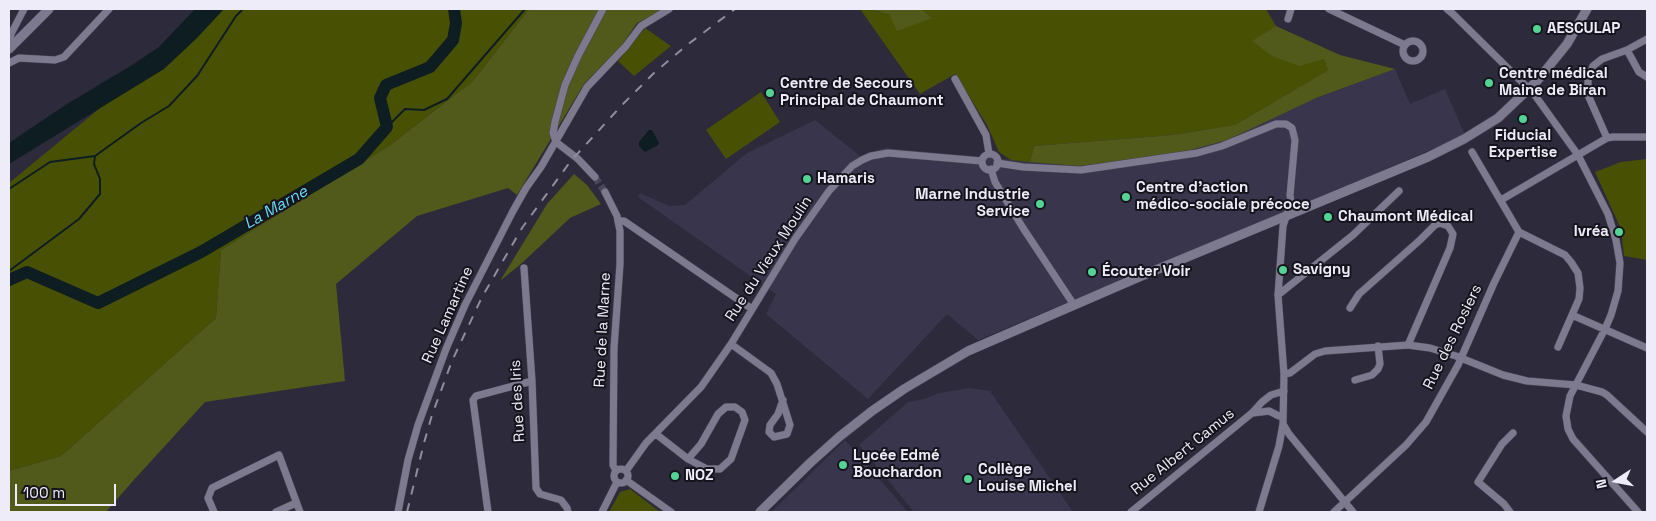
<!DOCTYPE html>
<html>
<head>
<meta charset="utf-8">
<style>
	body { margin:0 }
	#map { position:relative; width:1656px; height:521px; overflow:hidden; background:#2d2a3c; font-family:"Space Grotesk",sans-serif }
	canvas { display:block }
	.frame { position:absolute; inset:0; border:10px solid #eeecf8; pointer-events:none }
	.north { position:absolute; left:1591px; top:456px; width:50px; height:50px; -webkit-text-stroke:4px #15141c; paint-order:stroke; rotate:259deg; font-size:14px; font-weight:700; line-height:20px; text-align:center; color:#eeecf8 }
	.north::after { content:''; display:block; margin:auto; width:18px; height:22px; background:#eeecf8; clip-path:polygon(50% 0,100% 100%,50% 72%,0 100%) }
	.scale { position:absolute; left:15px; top:484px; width:101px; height:22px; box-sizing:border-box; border:2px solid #eeecf8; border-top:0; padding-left:6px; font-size:15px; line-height:18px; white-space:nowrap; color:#eeecf8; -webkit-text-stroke:4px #15141c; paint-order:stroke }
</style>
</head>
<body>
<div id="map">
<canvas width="1656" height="521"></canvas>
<div class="frame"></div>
<div class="north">N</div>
<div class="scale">100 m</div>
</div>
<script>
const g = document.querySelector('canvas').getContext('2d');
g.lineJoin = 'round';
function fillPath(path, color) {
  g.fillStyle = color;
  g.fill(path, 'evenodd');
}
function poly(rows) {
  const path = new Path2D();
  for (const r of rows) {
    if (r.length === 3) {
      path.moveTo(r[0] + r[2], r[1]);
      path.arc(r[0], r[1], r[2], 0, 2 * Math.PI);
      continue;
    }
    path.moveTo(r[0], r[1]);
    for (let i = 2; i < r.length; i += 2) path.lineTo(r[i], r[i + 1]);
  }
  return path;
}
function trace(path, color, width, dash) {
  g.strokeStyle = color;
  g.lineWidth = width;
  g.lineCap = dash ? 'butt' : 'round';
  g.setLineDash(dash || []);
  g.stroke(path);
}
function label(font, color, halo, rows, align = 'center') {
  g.font = font + ' "Space Grotesk",sans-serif';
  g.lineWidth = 4;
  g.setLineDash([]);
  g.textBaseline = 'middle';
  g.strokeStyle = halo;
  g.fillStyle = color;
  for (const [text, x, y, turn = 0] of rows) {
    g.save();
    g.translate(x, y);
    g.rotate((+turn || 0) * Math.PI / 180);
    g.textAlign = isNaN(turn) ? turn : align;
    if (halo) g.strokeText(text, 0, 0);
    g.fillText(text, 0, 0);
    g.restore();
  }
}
fillPath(poly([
	[1395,69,1410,104,1445,89,1465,135,1293,209,978,340,947,314,868,399,766,314,776,294,638,197,640,193,669,206,685,205,747,153,815,120,860,156,885,148,1078,166,1316,98],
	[970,388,990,391,1073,512,914,512,859,445,908,402,924,399,939,393],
	[845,440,908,512,771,512,794,490]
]), '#39354c');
fillPath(poly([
	[203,9,529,9,473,81,389,146,221,250,216,318,61,456,9,471,9,183,156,62],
	[860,9,871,9,890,15,932,18,922,9,1266,9,1276,26,1253,41,1324,59,1328,70,1235,125,1172,135,1034,146,1030,162,1011,160,999,152,987,125,955,74,920,94],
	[645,28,671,46,634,76,618,61],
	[761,92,780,122,726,159,706,130],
	[1647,159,1647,260,1624,256,1621,229,1595,172,1621,162],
	[630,489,660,512,609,512,620,492]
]), '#485103');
fillPath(poly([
	[529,9,665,9,637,23,622,45,584,84,517,195,508,188,417,216,336,284,345,381,205,402,132,482,106,512,9,512,9,471,61,456,216,318,221,250,389,146,473,81],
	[871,9,922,9,932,18,897,31,890,15],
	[1276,26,1340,55,1395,69,1316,98,1227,140,1168,156,1078,166,1030,162,1034,146,1172,135,1235,125,1328,70,1324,59,1299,66,1272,56,1252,41],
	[574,174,587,185,601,204,570,218,522,263,500,281,547,204]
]), '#515a1a');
fillPath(poly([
	[195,9,224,9,197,38,164,69,9,164,9,143,67,104,132,65,159,47],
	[649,130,652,130,659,143,658,145,645,152,639,146,639,142]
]), '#0e1d21');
trace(poly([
	[387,127,405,109,424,110,447,99,525,9],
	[9,189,50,162,95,156,141,123,169,106,197,76,236,16,243,9],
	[9,271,79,219,100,194,100,179,94,164,95,156]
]), '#0e1d21', 2);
trace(poly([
	[9,280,27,272,98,303,201,252,359,159,387,127,380,98,386,85,430,67,453,40,456,23,454,9]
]), '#0e1d21', 12);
trace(poly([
	[595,177,605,192]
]), '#4a4758', 7, [7, 3.5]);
const minor = poly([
	[1329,9,1405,45],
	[1447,9,1453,14,1534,94,1578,155,1608,214,1616,240,1620,263,1618,291,1611,315,1605,329,1570,396,1566,416,1568,429,1573,439,1638,512],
	[1288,19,1291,9],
	[1413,51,10],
	[12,45,10,40,11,34,24,9],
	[1627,50,1647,39],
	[9,63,19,58,55,60,64,57,109,9],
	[955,79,986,135,989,154],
	[1607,138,1588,95,1588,79,1593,66,1602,59,1627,50,1639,72,1647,77],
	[556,142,553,133,555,122,565,85,578,56,603,9],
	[556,142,578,159,595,177],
	[990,162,8],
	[997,163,1023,167,1081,170,1197,153,1222,146,1276,124,1286,124,1292,128,1295,140,1290,195,1291,202,1283,226,1278,295,1284,374,1283,424,1279,446,1259,512],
	[991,169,995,182,1023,228,1074,305],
	[605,192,617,216,620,231,620,264,614,348,613,465,616,471],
	[1501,200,1607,138,1613,137,1647,137],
	[619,221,624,221,752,309],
	[1519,232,1565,255,1571,262,1578,273,1580,288,1579,299,1558,347],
	[524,268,532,381,536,488,540,494,561,500,567,508,568,512],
	[1278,295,1353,235,1399,191],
	[1350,308,1359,294,1420,240,1435,225,1440,223,1448,226,1453,234,1450,248,1408,345],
	[1572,315,1647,348],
	[731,344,771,373,777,384,790,425,787,434,774,437,769,432,770,425,778,414,783,400],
	[1284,374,1290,373,1315,354,1325,351,1408,345,1430,348,1456,356,1503,375,1527,381,1576,385,1602,392,1607,395,1647,432],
	[1355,380,1372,375,1378,369,1380,364,1378,346],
	[1253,413,1269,411,1279,416,1283,416],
	[1283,424,1289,434,1353,512],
	[656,434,688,459,707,469,720,469,731,459,745,420,742,412,735,407,726,407,718,414,701,444,688,459],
	[621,476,7],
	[626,471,646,443,701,387,731,344,795,239,829,191,852,166,862,160,871,156,888,153,982,161],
	[626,480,671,512],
	[214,512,208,498,212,488,279,455,300,512],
	[276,512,296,503],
	[398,512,408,460,418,425,446,349,465,305,513,211,526,188,541,167,587,87,626,46,641,26,669,9],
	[488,512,473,400,476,396,532,381],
	[602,512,617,482],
	[1131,512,1252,413,1262,402,1271,395,1284,391],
	[1334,512,1406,445,1426,422,1458,365,1494,283,1519,232,1472,152],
	[1510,512,1504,504,1478,482,1502,444,1513,433]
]);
const tertiary = poly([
	[9,49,49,9],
	[760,512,810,463,839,437,872,411,904,389,968,351,1139,277,1428,157,1464,139,1498,118,1537,81,1567,44,1587,9]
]);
trace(minor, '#4a4755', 8);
trace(tertiary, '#4a4755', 10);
trace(minor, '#7d7a8f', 7);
trace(tertiary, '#7d7a8f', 9);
trace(poly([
	[407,512,424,443,432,415,452,361,482,297,522,228,570,162,622,105,654,73,687,45,735,9]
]), '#908e9d', 2, [9, 9]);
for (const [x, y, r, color] of [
	[1537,29,5,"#54d395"],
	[1489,83,5,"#54d395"],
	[770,93,5,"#54d395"],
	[1523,119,5,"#54d395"],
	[807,179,5,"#54d395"],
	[1126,197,5,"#54d395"],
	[1040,204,5,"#54d395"],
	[1328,217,5,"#54d395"],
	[1619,232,5,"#54d395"],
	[1283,270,5,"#54d395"],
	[1092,272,5,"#54d395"],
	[843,465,5,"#54d395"],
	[675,476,5,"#54d395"],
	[968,479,5,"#54d395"]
]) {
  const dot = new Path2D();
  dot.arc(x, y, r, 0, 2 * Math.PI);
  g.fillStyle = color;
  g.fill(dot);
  trace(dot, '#15141c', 2);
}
label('bold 15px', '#eeecf8', '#15141c', [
	["AESCULAP",1547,29],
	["Centre médical",1499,74],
	["Maine de Biran",1499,91],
	["Centre de Secours",780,84],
	["Principal de Chaumont",780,101],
	["Fiducial",1523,136,"center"],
	["Expertise",1523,153,"center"],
	["Hamaris",817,179],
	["Centre d’action",1136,188],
	["médico-sociale précoce",1136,205],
	["Marne Industrie",1030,195,"right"],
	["Service",1030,212,"right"],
	["Chaumont Médical",1338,217],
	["Ivréa",1609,232,"right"],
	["Savigny",1293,270],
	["Écouter Voir",1102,272],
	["Lycée Edmé",853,456],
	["Bouchardon",853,473],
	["Collège",978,470],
	["Louise Michel",978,487],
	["NOZ",685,476]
], 'left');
label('15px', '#eeecf8', '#15141c', [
	["Rue du Vieux Moulin",769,259,-57],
	["Rue Lamartine",448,315,-66],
	["Rue de la Marne",603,330,-87],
	["Rue des Rosiers",1453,337,-64],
	["Rue des Iris",518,401,-93],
	["Rue Albert Camus",1183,452,-39]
]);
label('italic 16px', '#68dbf7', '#15141c', [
	["La Marne",276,208,-30]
]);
</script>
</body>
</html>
